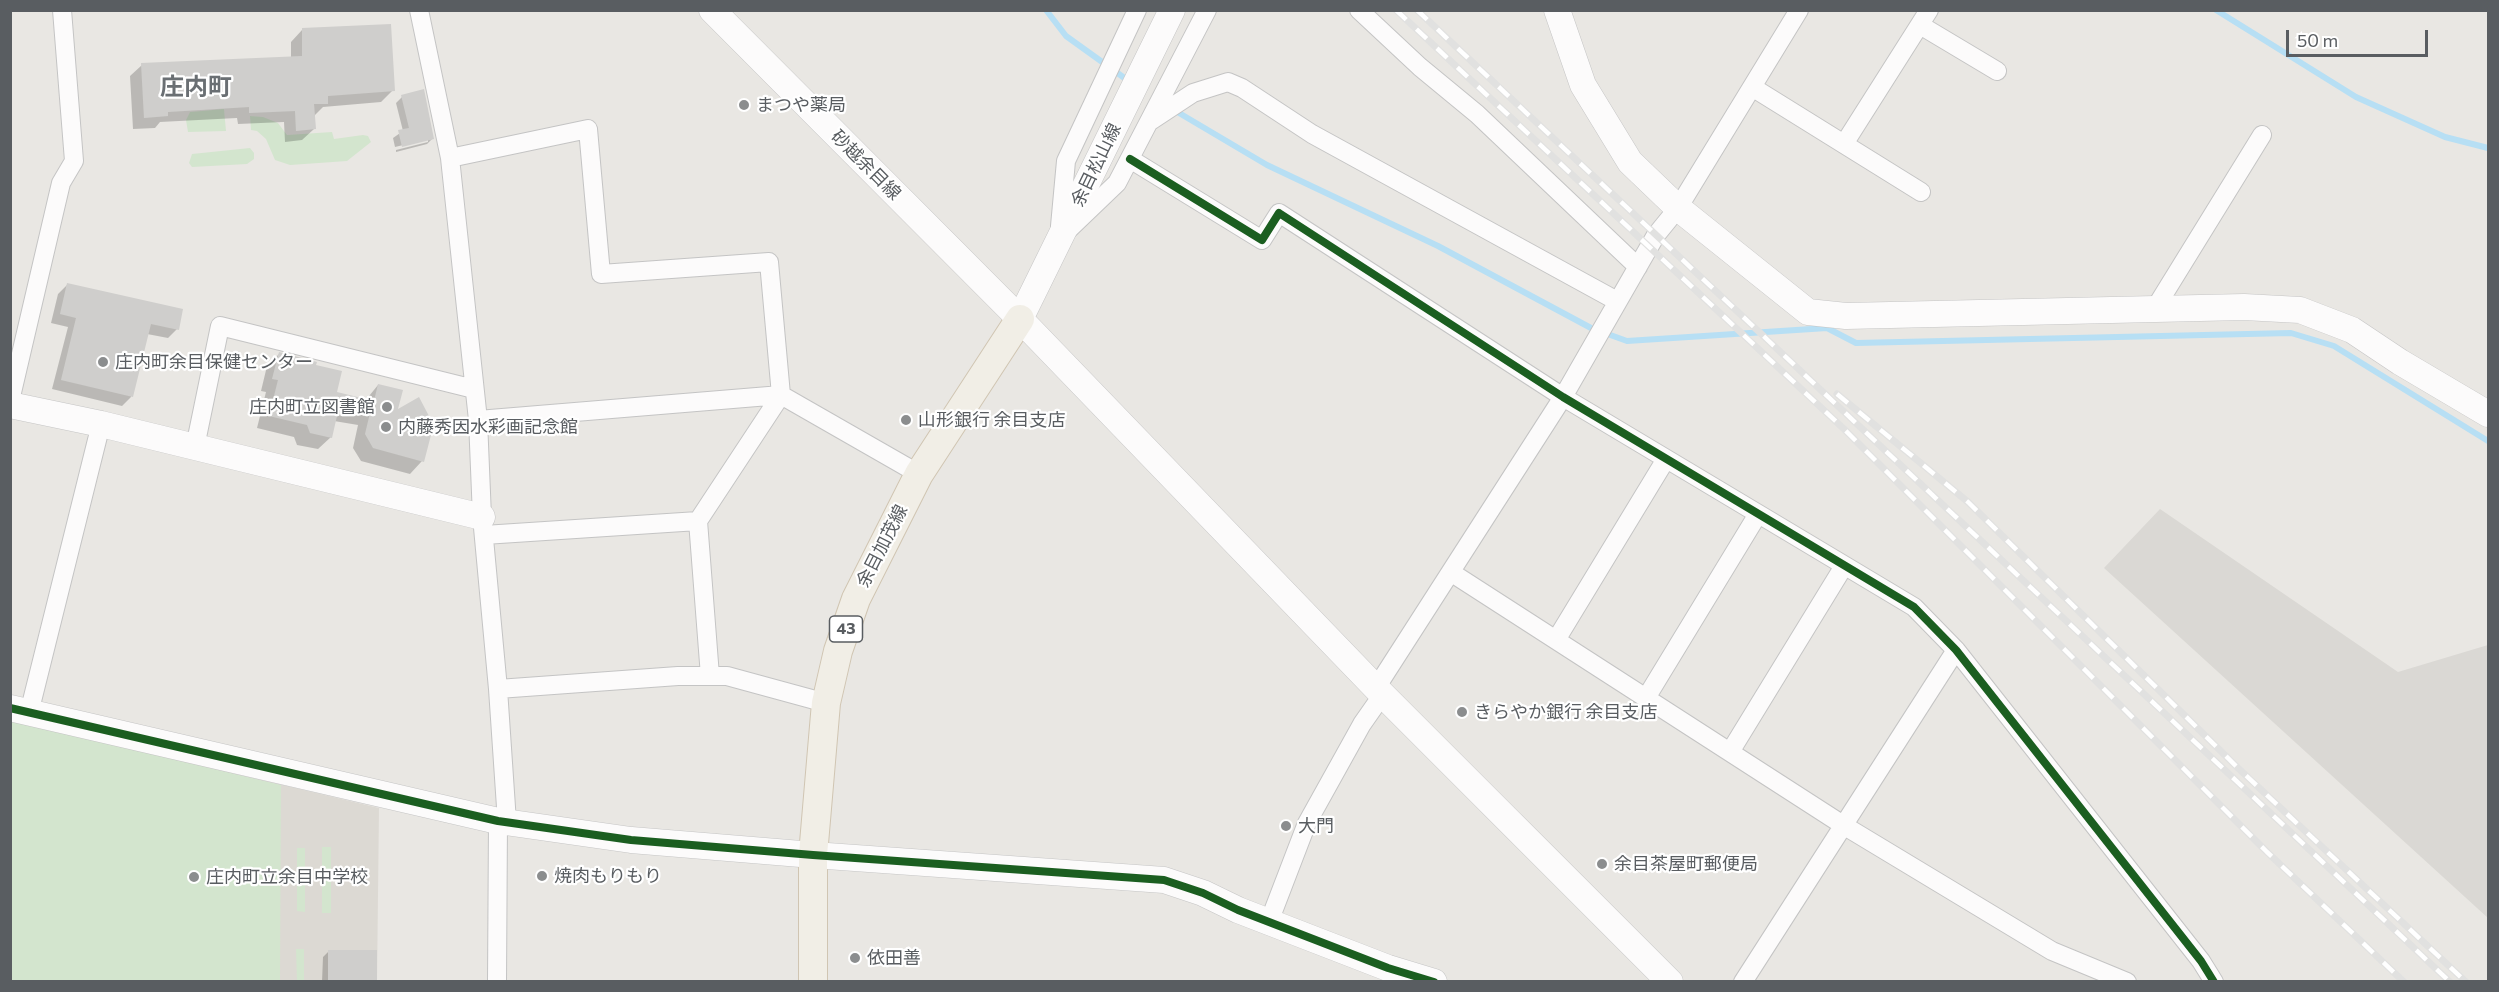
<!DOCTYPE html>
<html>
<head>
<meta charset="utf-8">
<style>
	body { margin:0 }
	#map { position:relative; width:2499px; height:992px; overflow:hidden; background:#e9e7e3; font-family:Commissioner,sans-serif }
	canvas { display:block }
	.frame { position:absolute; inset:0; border:12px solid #595d61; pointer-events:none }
	.scale { position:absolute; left:2286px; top:30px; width:142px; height:27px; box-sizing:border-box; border:3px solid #595d61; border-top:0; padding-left:8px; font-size:18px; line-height:21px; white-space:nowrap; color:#595d61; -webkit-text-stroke:4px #fff; paint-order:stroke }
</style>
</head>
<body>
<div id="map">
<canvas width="2499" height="992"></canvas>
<div class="frame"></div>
<div class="scale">50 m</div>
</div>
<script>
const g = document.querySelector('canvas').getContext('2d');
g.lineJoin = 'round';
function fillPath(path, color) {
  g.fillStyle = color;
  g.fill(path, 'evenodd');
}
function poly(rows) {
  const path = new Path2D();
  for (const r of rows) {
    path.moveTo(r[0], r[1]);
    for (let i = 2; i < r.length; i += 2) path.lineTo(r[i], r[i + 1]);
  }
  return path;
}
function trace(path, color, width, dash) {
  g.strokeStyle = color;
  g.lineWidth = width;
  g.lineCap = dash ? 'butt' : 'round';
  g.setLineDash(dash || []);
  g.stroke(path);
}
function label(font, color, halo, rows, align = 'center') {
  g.font = font + ' Commissioner,"Noto Sans JP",sans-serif';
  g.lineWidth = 4.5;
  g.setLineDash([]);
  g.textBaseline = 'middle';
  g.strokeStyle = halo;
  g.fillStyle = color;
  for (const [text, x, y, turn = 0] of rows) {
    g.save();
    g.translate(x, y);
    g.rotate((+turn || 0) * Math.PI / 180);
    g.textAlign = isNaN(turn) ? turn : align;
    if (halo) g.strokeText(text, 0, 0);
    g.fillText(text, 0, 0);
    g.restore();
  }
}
fillPath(poly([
	[2160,509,2398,672,2488,645,2488,918,2104,568]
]), '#dad8d4');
fillPath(poly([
	[11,720,379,808,377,981,11,982]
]), '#dcd9d3');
fillPath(poly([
	[224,109,226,131,188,132,186,120,190,112],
	[250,116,263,117,278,123,287,135,332,132,334,139,363,135,368,136,371,142,347,161,290,165,275,160,266,139,257,131,251,130],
	[250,148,254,153,254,159,247,164,192,167,189,163,192,154],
	[11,720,281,785,280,981,11,982],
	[331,847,331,913,322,913,322,847],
	[297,848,305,848,305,912,297,911],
	[296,949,304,949,304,981,297,981]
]), '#d3e5ce');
fillPath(poly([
	[302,30,393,90,381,102,323,107,315,115,314,129,302,140,285,142,284,122,238,124,237,118,160,122,155,128,133,129,130,76,142,65,291,58,291,42],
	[402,97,433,138,427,144,396,152,396,150,428,142,428,139,395,147,393,138,403,131,396,103],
	[67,285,177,329,168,338,147,334,131,397,122,406,52,389,68,327,51,323,58,294],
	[279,354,315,366,335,393,365,401,378,385,396,412,429,418,415,432,422,461,410,474,361,461,353,448,358,425,334,421,331,437,318,449,297,445,294,437,257,428,266,392,261,391,267,366],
	[329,951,376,952,375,982,322,982,323,957]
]), '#0003');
trace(poly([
	[1046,10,1066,36,1130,82],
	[2216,10,2356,97,2445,137,2488,148],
	[1174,110,1267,165,1438,246,1591,328,1627,341,1827,328,1856,343,2291,333,2334,346,2488,441]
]), '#b7dff4', 6);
fillPath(poly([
	[391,24,395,91,328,96,328,104,314,104,316,129,296,131,295,111,249,113,249,107,168,112,168,116,144,118,141,63,302,56,302,28],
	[424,89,434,139,402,147,398,130,409,128,401,95],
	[67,283,183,309,179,330,151,324,133,397,61,380,76,318,60,314],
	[279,352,317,362,316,365,342,371,337,392,374,401,378,384,403,390,398,409,419,397,430,418,411,429,431,435,424,462,373,448,365,434,370,413,339,407,332,438,310,433,307,425,269,416,278,380,272,379],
	[328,950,377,950,377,981,328,981]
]), '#cfcecc');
const street = poly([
	[419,10,450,158,478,420,482,517,498,689,507,822],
	[1359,10,1420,67,1477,114,1638,267],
	[1920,25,1997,71],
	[1752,87,1921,192],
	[1149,122,1193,93,1228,82,1242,88,1312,134,1617,301],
	[1844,144,1929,10],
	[450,158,588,129,601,274,769,262,781,395,698,521,710,676],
	[1130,159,1262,240,1279,213,1563,397,1914,607,1956,650,2201,961,2214,982],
	[1060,226,1066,161,1137,10],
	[1069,229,1117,183,1207,10],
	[2154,310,2262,135],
	[10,401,61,183,74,161,62,10],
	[478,420,781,395,919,474],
	[195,447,220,326,474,389],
	[484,535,698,521],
	[1452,573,1843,825,2052,951,2127,982],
	[1556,640,1666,459],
	[1376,688,1563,397,1656,235,1678,208,1799,10],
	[498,689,678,676,727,676,826,703],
	[1646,698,1758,514],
	[29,713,101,424],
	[1730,752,1844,566],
	[1269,922,1307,823,1362,724,1383,694],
	[497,982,498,821],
	[1743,982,1956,650]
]);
const secondary = poly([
	[712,10,1020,319,1376,688,1670,982],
	[1557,10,1583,85,1630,162,1678,208,1808,312,1846,316,2244,307,2300,310,2352,330,2400,362,2488,414],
	[1020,319,1172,10],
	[10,405,101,424,482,517],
	[10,708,498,821,631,840,813,855,1164,880,1203,893,1238,910,1388,968,1434,982]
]);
const primary = poly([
	[813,982,813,855,826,703,838,651,856,599,919,474,1020,319]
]);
trace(street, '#c4c4c4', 20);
trace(secondary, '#c5c5c5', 27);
trace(primary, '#d0c5b2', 30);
trace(street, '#fcfbfb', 18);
trace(secondary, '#fcfbfb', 26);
trace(primary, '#f1eee6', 28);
const rail = poly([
	[1396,10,1844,429,2267,852,2404,982],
	[1417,10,2450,982],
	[1837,394,1968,502,2238,768,2466,982]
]);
trace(rail, '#e1e1e0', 7);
trace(rail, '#fff', 4.5, [14]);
trace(poly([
	[1130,159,1262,240,1279,213,1563,397,1914,607,1956,650,2201,961,2214,982],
	[10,708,498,821,631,840,813,855,1164,880,1203,893,1238,910,1388,968,1434,982]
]), '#1b5e20', 8);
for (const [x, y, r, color] of [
	[744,105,6,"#8b8d8e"],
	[103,362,6,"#8b8d8e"],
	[387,407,6,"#8b8d8e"],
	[906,420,6,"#8b8d8e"],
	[386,427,6,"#8b8d8e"],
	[1462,712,6,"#8b8d8e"],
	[1286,826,6,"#8b8d8e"],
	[1602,864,6,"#8b8d8e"],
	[542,876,6,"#8b8d8e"],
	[194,877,6,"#8b8d8e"],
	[855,958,6,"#8b8d8e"]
]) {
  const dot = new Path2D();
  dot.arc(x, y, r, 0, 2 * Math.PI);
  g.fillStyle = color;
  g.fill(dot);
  trace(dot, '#fff', 2);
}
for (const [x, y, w] of [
	[846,629,33]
]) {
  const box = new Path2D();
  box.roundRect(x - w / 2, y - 13, w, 26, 4.5);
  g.fillStyle = '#fff';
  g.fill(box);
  trace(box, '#595d61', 1.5);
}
label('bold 16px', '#595d61', null, [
	["43",846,629]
]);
label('18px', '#595d61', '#fff', [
	["まつや薬局",756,105],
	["庄内町余目保健センター",115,362],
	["庄内町立図書館",375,407,"right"],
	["山形銀行 余目支店",918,420],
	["内藤秀因水彩画記念館",398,427],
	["きらやか銀行 余目支店",1474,712],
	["大門",1298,826],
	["余目茶屋町郵便局",1614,864],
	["焼肉もりもり",554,876],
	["庄内町立余目中学校",206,877],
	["依田善",867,958]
], 'left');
label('18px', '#595d61', '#fff', [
	["砂越余目線",866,165,45],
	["余目松山線",1096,165,-64],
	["余目加茂線",882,546,-63]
]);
label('bold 24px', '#6a6f73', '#fff', [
	["庄内町",196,87]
]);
</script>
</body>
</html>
